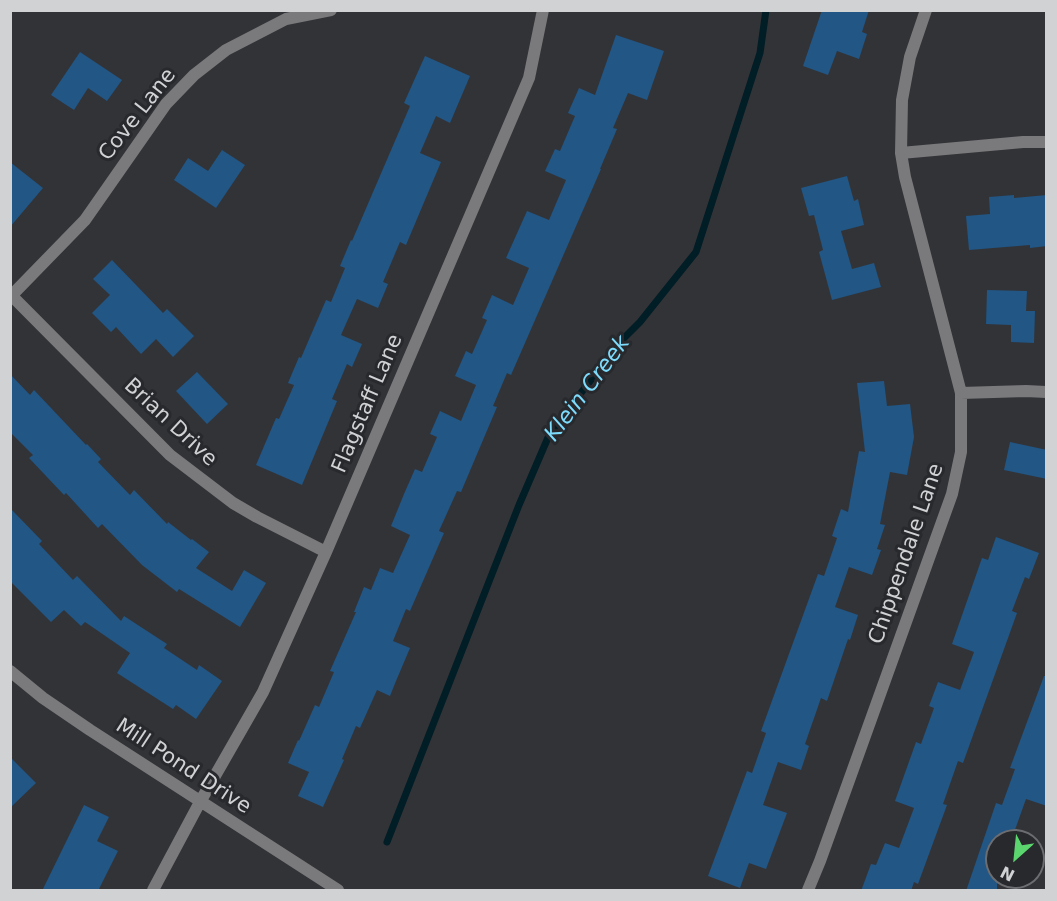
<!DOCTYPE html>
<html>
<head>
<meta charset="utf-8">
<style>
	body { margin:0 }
	#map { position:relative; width:1057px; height:901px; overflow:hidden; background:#323337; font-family:"DejaVu Sans",sans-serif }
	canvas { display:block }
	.frame { position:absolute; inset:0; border:12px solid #d1d2d4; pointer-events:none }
	.north { position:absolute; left:985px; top:829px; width:60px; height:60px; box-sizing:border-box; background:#28292d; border:2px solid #6c6d70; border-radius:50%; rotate:207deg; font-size:16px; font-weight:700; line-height:24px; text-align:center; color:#d1d2d4 }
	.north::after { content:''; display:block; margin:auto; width:21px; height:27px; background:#5bd56e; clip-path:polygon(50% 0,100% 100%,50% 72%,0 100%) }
</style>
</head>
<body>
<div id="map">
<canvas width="1057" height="901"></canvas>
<div class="frame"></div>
<div class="north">N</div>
</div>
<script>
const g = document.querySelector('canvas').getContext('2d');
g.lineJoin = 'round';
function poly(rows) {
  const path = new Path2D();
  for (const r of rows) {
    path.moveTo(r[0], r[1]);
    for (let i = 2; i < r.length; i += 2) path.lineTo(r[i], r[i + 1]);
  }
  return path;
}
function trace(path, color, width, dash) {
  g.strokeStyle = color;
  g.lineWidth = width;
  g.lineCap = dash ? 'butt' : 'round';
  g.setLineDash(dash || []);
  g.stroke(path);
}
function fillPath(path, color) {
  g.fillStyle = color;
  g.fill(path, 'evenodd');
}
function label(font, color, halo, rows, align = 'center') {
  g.font = font + ' "DejaVu Sans",sans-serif';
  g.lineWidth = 6;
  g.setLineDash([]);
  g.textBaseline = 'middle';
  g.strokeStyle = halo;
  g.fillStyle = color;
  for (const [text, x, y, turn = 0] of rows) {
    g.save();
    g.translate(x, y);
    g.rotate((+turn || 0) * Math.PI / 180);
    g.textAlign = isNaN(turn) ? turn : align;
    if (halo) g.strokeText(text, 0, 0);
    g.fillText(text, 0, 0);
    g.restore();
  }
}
trace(poly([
	[387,842,519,505,550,433,621,341,640,322,696,252,760,53,766,10]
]), '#011d26', 7);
fillPath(poly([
	[822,10,869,10,862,32,867,34,859,59,837,51,828,75,803,66],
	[616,35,664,51,647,100,628,93,613,128,617,129,600,169,601,169,511,375,507,373,493,406,497,407,461,492,457,491,439,531,444,533,410,611,406,609,393,641,410,648,396,681,390,696,377,690,360,728,356,726,342,759,344,760,323,807,298,796,309,772,288,763,298,740,299,741,315,705,319,707,334,672,330,671,356,612,354,612,364,587,371,590,380,568,393,573,410,535,391,526,404,494,415,469,422,472,437,437,430,434,440,411,461,421,476,385,455,376,466,351,472,354,487,320,482,318,492,295,513,305,529,268,506,258,527,211,549,220,566,180,545,171,555,149,560,151,575,116,568,113,579,88,595,95],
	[80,52,122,80,107,101,88,88,74,110,51,95],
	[425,56,470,76,450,123,436,116,420,153,441,162,406,245,400,242,383,282,388,284,378,308,357,299,341,335,362,344,352,367,347,364,332,399,337,401,302,485,256,465,276,418,279,419,294,385,288,383,299,357,301,358,326,300,331,302,345,268,340,266,351,240,352,241,410,106,404,103],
	[222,150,245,165,216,208,174,180,188,158,208,171],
	[10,162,43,188,10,227],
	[847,176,854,201,858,199,864,225,841,231,852,269,874,263,881,287,832,300,819,252,823,250,814,215,809,216,801,188],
	[1014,195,1014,198,1047,195,1047,246,1030,248,1030,245,969,250,966,216,990,214,989,197],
	[112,260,163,313,167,309,194,336,173,357,156,339,141,354,116,327,111,332,92,313,110,295,93,279],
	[987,290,1027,291,1026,311,1035,311,1034,343,1011,342,1011,325,986,324],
	[197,372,228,404,207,424,176,391],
	[10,374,30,395,34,390,86,445,87,444,101,459,98,462,130,495,134,490,167,524,168,522,191,540,192,539,209,552,196,568,232,591,244,570,266,583,240,627,179,589,177,592,142,565,102,524,98,528,66,493,64,495,29,458,33,455,10,432],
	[884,381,887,406,910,404,914,437,907,475,890,472,880,524,885,525,877,549,881,550,872,575,849,567,835,607,858,615,850,640,848,639,827,701,821,698,805,744,809,746,801,770,778,762,763,805,787,813,766,869,749,863,740,888,708,876,747,771,752,773,766,733,761,731,818,574,824,576,837,538,832,536,841,509,848,512,859,451,865,452,857,383],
	[1010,442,1047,450,1047,479,1004,470],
	[10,508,42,541,39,544,73,580,77,576,121,621,124,616,167,644,164,648,197,670,199,665,222,681,196,719,176,705,173,709,117,673,130,653,85,622,81,626,64,610,51,622,10,581],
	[996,537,1039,553,1029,579,1025,577,1012,611,1017,613,963,763,958,761,943,804,947,805,918,884,914,882,911,891,861,891,871,864,876,865,885,843,899,848,914,808,895,801,916,742,921,744,934,708,929,706,938,682,960,690,974,652,952,644,982,558,988,560],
	[1044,676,1047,676,1047,806,1026,799,1011,841,997,841,997,891,966,891,996,803,1002,805,1015,769,1010,768],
	[10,757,36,783,10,808],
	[84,805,109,817,97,841,118,851,98,891,42,891]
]), '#215685');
trace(poly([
	[901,153,1023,142,1046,142],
	[10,294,170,455,233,503,257,517,326,552],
	[12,295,85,220,166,104,194,75,226,50,286,19,331,10],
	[961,393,1026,391,1046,392],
	[10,671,43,698,90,730,338,890],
	[153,890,200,802,263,692,326,552,529,78,543,10],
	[808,890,820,861,952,494,961,452,961,393,905,177,901,153,902,100,910,57,926,10]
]), '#7a797b', 12);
label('21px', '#d1d2d4', '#28292d', [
	["Cove Lane",138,115,-52],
	["Flagstaff Lane",368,404,-67],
	["Brian Drive",170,423,43],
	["Chippendale Lane",907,554,-71],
	["Mill Pond Drive",183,767,33]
]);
label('italic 22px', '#7ddbfc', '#28292d', [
	["Klein Creek",588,389,-53]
]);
</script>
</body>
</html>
